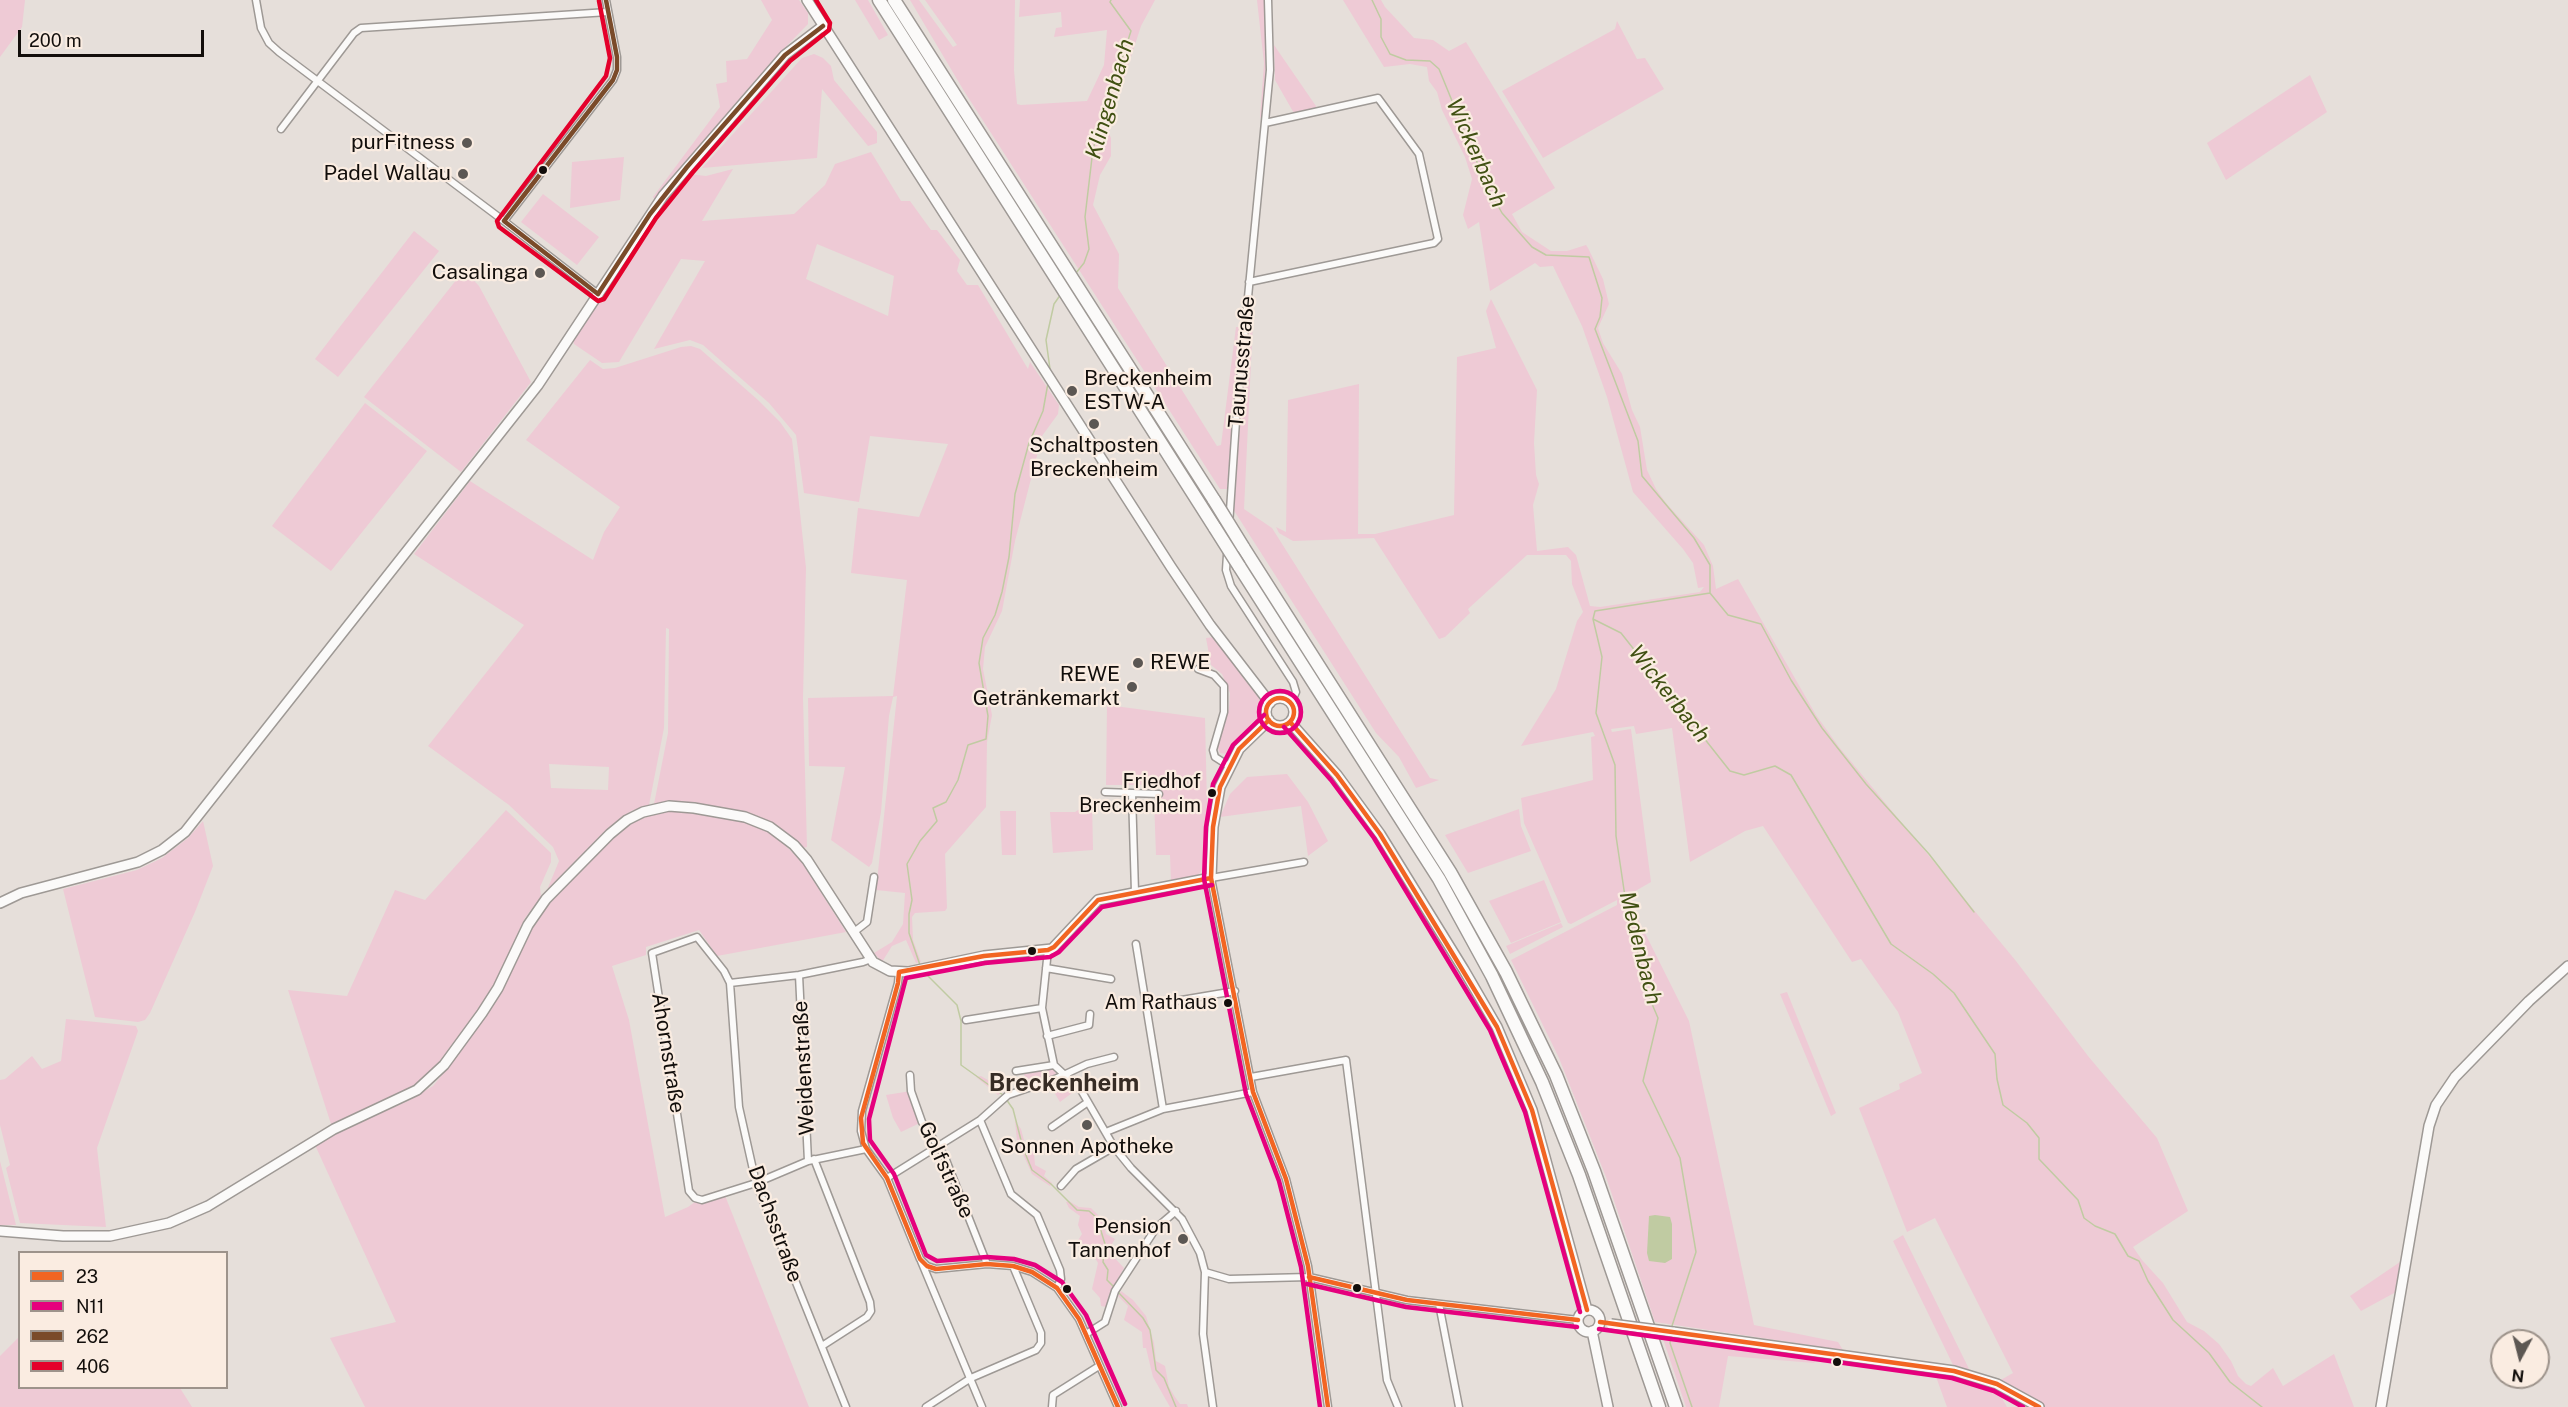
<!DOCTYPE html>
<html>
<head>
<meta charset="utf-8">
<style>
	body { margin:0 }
	#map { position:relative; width:2568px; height:1407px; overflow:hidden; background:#e6dfda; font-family:"Public Sans",sans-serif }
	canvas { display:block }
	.legend { position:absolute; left:18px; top:1251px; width:210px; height:138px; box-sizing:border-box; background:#faece1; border:2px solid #9d938b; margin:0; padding:8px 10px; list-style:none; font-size:18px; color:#120e0b }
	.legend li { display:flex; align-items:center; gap:12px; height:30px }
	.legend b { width:30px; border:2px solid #9d938b }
	.north { position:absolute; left:2490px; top:1329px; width:60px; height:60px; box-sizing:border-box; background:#faece1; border:2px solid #9d938b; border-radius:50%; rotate:187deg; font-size:16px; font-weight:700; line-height:24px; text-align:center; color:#120e0b }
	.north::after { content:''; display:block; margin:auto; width:21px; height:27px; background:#5c5753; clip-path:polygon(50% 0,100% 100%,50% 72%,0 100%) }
	.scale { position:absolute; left:18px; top:30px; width:186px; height:27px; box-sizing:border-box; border:3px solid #120e0b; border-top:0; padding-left:8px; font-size:18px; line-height:21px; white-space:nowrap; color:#120e0b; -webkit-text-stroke:4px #faece1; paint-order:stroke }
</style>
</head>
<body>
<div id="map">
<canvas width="2568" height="1407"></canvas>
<ul class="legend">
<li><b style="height:8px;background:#f26522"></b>23</li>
<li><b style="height:8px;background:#e5007d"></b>N11</li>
<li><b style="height:8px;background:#7a4b2a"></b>262</li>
<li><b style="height:8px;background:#e4002b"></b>406</li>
</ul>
<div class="north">N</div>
<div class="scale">200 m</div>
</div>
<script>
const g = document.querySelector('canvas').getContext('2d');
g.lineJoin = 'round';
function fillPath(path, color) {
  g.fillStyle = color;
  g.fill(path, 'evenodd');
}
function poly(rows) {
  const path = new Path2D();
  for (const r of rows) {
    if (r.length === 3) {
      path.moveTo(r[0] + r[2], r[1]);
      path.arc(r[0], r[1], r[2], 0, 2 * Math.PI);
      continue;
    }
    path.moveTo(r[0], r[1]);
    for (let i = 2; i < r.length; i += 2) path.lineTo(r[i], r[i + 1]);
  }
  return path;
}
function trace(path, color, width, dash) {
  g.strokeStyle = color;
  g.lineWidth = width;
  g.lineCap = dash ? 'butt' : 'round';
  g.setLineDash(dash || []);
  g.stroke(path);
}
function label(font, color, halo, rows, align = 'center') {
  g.font = font + ' "Public Sans",sans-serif';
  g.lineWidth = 4.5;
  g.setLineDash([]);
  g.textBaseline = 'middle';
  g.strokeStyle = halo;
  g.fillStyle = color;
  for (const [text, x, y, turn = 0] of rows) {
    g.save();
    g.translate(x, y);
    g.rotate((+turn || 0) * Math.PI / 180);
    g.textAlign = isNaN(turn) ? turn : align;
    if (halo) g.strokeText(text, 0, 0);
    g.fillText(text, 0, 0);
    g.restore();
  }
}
fillPath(poly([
	[0,0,25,0,22,27,0,57],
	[761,0,799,0,808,13,808,24,772,61,655,200,653,197,720,107,716,84,727,82,726,61,747,59,772,20],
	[855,0,868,0,888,35,879,40],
	[910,0,919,0,953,47,957,45,925,0,1015,0,1014,70,1017,104,1021,105,1087,101,1104,65,1107,30,1054,37,1056,28,1062,27,1061,12,1019,17,1020,0,1155,0,1141,26,1119,94,1103,102,1102,119,1111,138,1111,156,1100,175,1093,205,1119,254,1118,288,1217,446,1221,445,1236,327,1240,327,1227,489,1220,489,964,91],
	[1257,0,1265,0,1266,64,1262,116,1260,118,1264,63],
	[1343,0,1381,0,1385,7,1414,38,1433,40,1449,51,1466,42,1555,188,1512,214,1522,232,1551,251,1567,251,1586,245,1588,248,1603,279,1609,304,1598,328,1603,343,1622,374,1632,410,1640,427,1647,470,1656,489,1666,503,1704,545,1713,566,1716,589,1738,579,1816,715,1839,747,2016,961,2088,1056,2157,1138,2188,1211,2133,1247,2142,1260,2163,1283,2187,1322,2204,1331,2219,1344,2231,1361,2238,1376,2246,1384,2251,1386,2273,1368,2283,1386,2334,1354,2354,1407,2044,1407,1999,1381,2013,1373,1935,1218,1907,1232,1859,1108,1900,1089,1899,1084,1922,1073,1898,1012,1861,959,1852,962,1763,826,1745,831,1690,862,1672,728,1636,734,1634,726,1611,729,1612,732,1631,729,1651,882,1630,894,1631,899,1635,913,1689,1021,1754,1325,1838,1342,1843,1350,1655,1322,1606,1177,1559,1058,1511,960,1617,905,1617,900,1571,924,1568,923,1524,823,1521,798,1593,780,1591,737,1595,736,1593,732,1521,746,1556,689,1577,621,1583,612,1572,584,1571,561,1566,555,1527,555,1468,609,1470,613,1445,637,1439,639,1374,538,1293,541,1279,533,1276,527,1286,532,1288,400,1359,384,1358,534,1375,534,1454,515,1457,357,1496,348,1486,311,1491,299,1537,390,1534,443,1536,475,1539,484,1533,505,1537,551,1568,547,1576,555,1590,606,1600,607,1700,592,1704,587,1698,588,1693,563,1683,549,1633,492,1607,397,1582,326,1553,266,1540,267,1535,263,1490,291,1479,222,1468,229,1463,215,1472,179,1465,157,1442,110,1437,92,1429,81,1427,67,1410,64,1384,67],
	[1617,21,1637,59,1645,58,1664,89,1543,158,1502,91,1615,29],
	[1274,45,1318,109,1295,115,1275,80],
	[814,54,823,58,831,66,834,80,877,132,877,143,868,146,822,89,817,158,702,168,802,58],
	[2310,75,2327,112,2226,180,2207,143],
	[871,152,901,201,910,201,931,230,937,230,960,260,957,271,967,285,978,285,1028,369,1030,362,1059,405,1058,414,1042,436,1015,541,1002,611,985,647,983,669,992,715,987,742,986,807,945,854,947,908,945,911,915,913,912,917,913,940,921,962,916,963,906,940,892,946,882,962,874,953,892,942,903,924,905,893,876,890,897,696,893,697,889,716,881,812,872,863,869,867,831,840,845,767,809,766,808,698,893,696,907,580,851,573,858,508,919,517,948,444,870,436,859,502,804,493,796,435,769,403,703,345,690,340,654,349,705,261,681,259,619,362,602,363,574,344,573,340,660,210,688,174,706,176,733,169,702,221,794,214,825,185,835,164],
	[817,244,894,276,888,316,806,279],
	[624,157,620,200,570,208,572,162],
	[543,194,599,237,577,265,521,222],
	[414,231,439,251,338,377,315,359],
	[464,270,479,286,531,382,461,472,364,397],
	[1253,321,1244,509,1272,528,1430,778,1439,780,1416,788,1399,757,1376,733,1233,509,1248,322],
	[691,346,700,349,758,400,780,422,792,439,806,568,803,698,807,847,803,848,784,831,764,820,741,813,687,803,654,804,668,733,669,629,666,628,664,728,649,805,631,811,604,832,547,890,559,861,553,847,509,805,428,746,524,625,414,554,470,481,593,560,604,532,620,507,526,440,590,360,603,369,615,368,681,347],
	[549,764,609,767,608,790,551,788],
	[365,403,427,451,331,571,272,526],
	[1214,637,1259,698,1263,708,1260,719,1227,754,1220,753,1217,746,1229,708,1230,693,1222,674,1211,665,1206,638],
	[1107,705,1205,718,1207,805,1206,864,1197,877,1171,881,1170,855,1156,855,1154,800,1161,799,1161,785,1106,785],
	[1287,774,1308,802,1328,841,1308,856,1301,806,1220,817,1230,794,1247,777],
	[1092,801,1093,850,1053,853,1050,812,1075,812],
	[1519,809,1521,826,1531,851,1468,873,1445,835],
	[506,810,551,853,551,862,540,887,541,897,525,918,491,992,427,1078,397,1095,331,1124,288,990,347,996,395,890,425,900],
	[678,810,740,820,764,828,778,838,801,861,846,932,717,956,699,930,646,947,646,955,612,966,629,1020,665,1217,688,1207,699,1199,724,1193,809,1407,365,1407,330,1338,396,1322,315,1145,351,1125,406,1102,433,1086,459,1054,500,993,524,940,549,900,625,827,650,815],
	[1000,811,1016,811,1016,855,1002,855],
	[203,821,213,866,195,912,150,1013,145,1020,138,1022,95,1017,63,889,137,870,162,858,188,838],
	[1544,880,1561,922,1511,943,1489,901],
	[1561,923,1563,927,1510,954,1506,946],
	[1787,992,1836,1113,1831,1116,1780,994],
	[66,1019,136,1026,138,1031,97,1148,106,1227,20,1223,6,1168,10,1165,0,1125,0,1080,5,1079,32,1056,42,1069,61,1061],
	[1052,1068,1056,1073,1054,1077,1027,1085,1024,1074],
	[981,1076,998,1086,1003,1091,998,1095,976,1077],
	[1067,1083,1076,1090,1060,1102,1054,1092,1055,1086],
	[911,1091,922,1122,901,1132,893,1118,886,1095],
	[1015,1121,1021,1129,1025,1144,1034,1153,1035,1165,1046,1171,1044,1176,1052,1183,1050,1186,1032,1174,1017,1141],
	[0,1161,16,1225,0,1225],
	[1069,1201,1079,1207,1091,1208,1102,1219,1106,1234,1115,1239,1110,1247,1111,1254,1124,1268,1109,1295,1106,1307,1101,1306,1100,1298,1092,1289,1098,1263,1092,1253,1077,1242,1082,1234,1078,1225,1080,1216,1069,1208,1066,1202],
	[1903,1235,1971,1373,1955,1369,1893,1241],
	[2400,1262,2396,1292,2361,1311,2350,1296],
	[1121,1291,1133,1300,1146,1316,1154,1343,1156,1361,1165,1366,1169,1387,1175,1397,1180,1404,1187,1404,1188,1407,1170,1407,1153,1377,1146,1348,1143,1348,1142,1332,1124,1320,1128,1306,1118,1296],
	[19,1337,20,1388,180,1388,192,1407,0,1407,0,1356],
	[1663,1339,1817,1358,1814,1363,1728,1356,1719,1407,1686,1407],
	[1935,1374,1986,1386,1999,1393,2007,1407,1947,1407]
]), '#eecad5');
fillPath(poly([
	[1655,1215,1670,1217,1672,1224,1672,1259,1665,1263,1649,1261,1647,1253,1649,1216]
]), '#c0cba2');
trace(poly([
	[1372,0,1381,19,1381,37,1390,54,1406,60,1430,61,1439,69,1486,184,1502,213,1532,247,1546,255,1589,257,1602,298,1600,317,1595,329,1638,441,1642,476,1694,538,1710,565,1710,593,1595,611,1593,619,1621,633,1730,771,1744,775,1775,766,1791,775,1891,944,1933,974,1954,993,1995,1054,1997,1079,2003,1105,2027,1123,2039,1138,2039,1159,2078,1200,2084,1218,2095,1226,2115,1234,2128,1256,2139,1261,2148,1281,2173,1320,2209,1353,2230,1382,2262,1407],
	[1076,273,1084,263,1089,249,1085,217,1093,149,1131,31,1110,2,1111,0],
	[1050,369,1046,340,1054,304,1061,294],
	[1710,593,1728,615,1761,624,1791,680,1822,728,1866,784,1929,854,1974,912],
	[1593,619,1602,657,1596,713,1615,765,1616,836,1627,910,1649,997,1658,1018,1643,1081,1680,1158,1696,1252,1671,1329],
	[920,965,909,933,909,914,912,900,907,864,920,841,937,821,933,808,946,802,958,780,968,745,986,739,988,716,979,663,983,638,995,615,1002,592,1009,557,1015,494,1029,443,1043,411,1048,383],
	[924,972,957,1005,961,1021,961,1065,1003,1095],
	[1006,1099,1013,1109,1023,1148,1032,1170,1051,1184,1077,1210,1089,1211,1097,1218,1105,1244,1103,1262,1108,1270,1107,1280,1114,1287],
	[1117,1291,1143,1318,1150,1330,1156,1370,1164,1378,1176,1407],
	[1671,1337,1670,1343,1692,1407]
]), '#c0cba2', 1.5);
const street = poly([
	[256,0,261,28,269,43,279,52,504,221,598,294],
	[1268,0,1270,70,1236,421,1226,570,1231,586,1293,682,1296,692,1291,703],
	[281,129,354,33,361,28,608,12],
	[504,221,613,80,617,70,617,57,606,0],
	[1249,282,1434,243,1438,239,1419,154,1378,98,1265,123],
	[1198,669,1214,675,1224,686,1224,712,1213,750,1215,757,1229,766],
	[1105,792,1132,793,1135,892],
	[1132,793,1159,794],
	[1304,862,1211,878,1253,1092,1286,1179,1308,1266,1328,1407],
	[854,932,867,922,874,877],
	[1136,944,1163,1109],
	[1048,950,1042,1008,1054,1065,1081,1090,1114,1147,1131,1168,1182,1219,1200,1253,1205,1272,1203,1334,1213,1407],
	[1046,968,1111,979],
	[899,972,898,983,862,1111,861,1131,866,1149,887,1178,920,1259,927,1266,936,1269,987,1264,1013,1266,1032,1272,1057,1288,1079,1319,1118,1407],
	[799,975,808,1161],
	[730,983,799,975,863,962,871,959],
	[1146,1006,1235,991],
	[966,1020,1042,1008],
	[1047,1036,1089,1025,1090,1014],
	[1016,1071,1054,1065],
	[910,1075,911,1091,922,1122,944,1155,987,1264],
	[1251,1077,1346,1060,1387,1380,1398,1407],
	[980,1120,1011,1194,1037,1215,1060,1270,1061,1279,1057,1288],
	[1052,1127,1088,1102],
	[1106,1132,1163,1109,1253,1092],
	[814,1159,870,1302,871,1311,867,1317,822,1346],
	[887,1178,980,1120,1008,1095,1055,1079,1087,1064,1114,1057],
	[1061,1186,1076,1169,1114,1147],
	[921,1261,982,1407],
	[1205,1272,1229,1279,1309,1277,1407,1300,1578,1320],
	[1439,1304,1459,1407],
	[1086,1334,1105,1322,1115,1291,1156,1228,1176,1211],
	[846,1407,756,1183,739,1107,730,983,724,971,697,937,652,953,689,1191,695,1198,702,1200,756,1183,808,1161,866,1149],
	[926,1407,971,1378,1036,1350,1041,1343,1041,1333,1013,1266],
	[1052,1407,1053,1395,1099,1366]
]);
const secondary = poly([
	[807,0,1171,567,1210,625,1270,703],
	[1280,712,14],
	[1290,722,1337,775,1380,834,1464,970,1497,1027,1532,1110,1587,1310],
	[0,903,21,893,138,862,162,850,185,832,538,385,663,196,785,55,823,26],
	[0,1231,63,1236,110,1236,169,1223,208,1206,334,1129,417,1090,444,1065,482,1013,498,988,528,925,546,899,610,834,627,820,643,812,669,806,694,808,745,817,770,827,794,845,807,860,873,962,890,971,908,972,984,956,1052,949,1098,900,1211,878,1213,827,1220,787,1239,749,1269,720],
	[1589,1321,11],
	[1592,1331,1608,1407],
	[1673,1332,1954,1371,1997,1384,2039,1407],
	[2381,1407,2429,1126,2436,1105,2455,1077,2529,1001,2568,966]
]);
const highway = poly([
	[879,0,1215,528],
	[894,0,1214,500],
	[1243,547,1450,872,1506,972,1556,1075,1594,1171,1676,1407],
	[1239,566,1439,879,1492,976,1542,1082,1579,1175,1659,1407]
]);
trace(street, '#9e9995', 9);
trace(secondary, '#9e9995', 12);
trace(highway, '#9e9995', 15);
trace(street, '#fbfaf9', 6);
trace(secondary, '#fbfaf9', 9);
trace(highway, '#fbfaf9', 12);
const secondaryBridge = poly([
	[1611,1324,1673,1332]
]);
const highwayBridge = poly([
	[1214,500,1243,547],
	[1215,528,1239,566]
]);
trace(secondaryBridge, '#9e9995', 12, []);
trace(highwayBridge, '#9e9995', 15, []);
trace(secondaryBridge, '#fbfaf9', 9);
trace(highwayBridge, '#fbfaf9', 12);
trace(poly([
	[1280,712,14],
	[1269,720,1239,749,1220,787,1213,827,1211,878,1253,1092,1286,1179,1308,1266,1328,1407],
	[1290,722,1337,775,1380,834,1497,1027,1532,1110,1587,1310],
	[1309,1277,1407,1300,1578,1320],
	[1600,1322,1954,1371,1997,1384,2039,1407],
	[1118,1407,1079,1319,1057,1288,1032,1272,1013,1266,987,1264,936,1269,927,1266,920,1259,887,1178,863,1143,861,1118,898,983,899,972,984,956,1048,950,1054,947,1098,900,1211,878]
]), '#f26522', 4.5);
trace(poly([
	[1280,712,21],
	[1264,715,1233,745,1213,784,1206,827,1204,879,1246,1094,1279,1181,1301,1267,1320,1407],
	[1284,727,1331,780,1374,838,1490,1030,1525,1112,1580,1312],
	[1307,1284,1406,1307,1577,1327],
	[1599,1329,1952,1378,1994,1391,2023,1407],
	[1125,1404,1086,1315,1062,1282,1035,1265,1014,1259,987,1257,937,1261,926,1255,894,1174,870,1140,869,1119,906,978,985,963,1050,957,1059,952,1102,907,1212,885]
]), '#e5007d', 4.5);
trace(poly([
	[504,221,613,80,617,70,617,57,606,0],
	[504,221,598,294],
	[598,294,650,214,687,167,785,55,823,26]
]), '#7a4b2a', 4.5);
trace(poly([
	[599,1,610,58,606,76,497,221,499,227,598,301,604,299,656,218,693,172,790,61,829,30,830,23,816,0]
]), '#e4002b', 4.5);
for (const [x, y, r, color] of [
	[467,143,6,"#5c5753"],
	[543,170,5,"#120e0b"],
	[463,174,6,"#5c5753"],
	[540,273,6,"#5c5753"],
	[1072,391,6,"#5c5753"],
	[1094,424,6,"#5c5753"],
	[1138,663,6,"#5c5753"],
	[1132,687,6,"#5c5753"],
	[1212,793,5,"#120e0b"],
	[1032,951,5,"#120e0b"],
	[1228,1003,5,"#120e0b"],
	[1087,1125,6,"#5c5753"],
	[1183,1239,6,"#5c5753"],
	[1357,1288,5,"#120e0b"],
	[1067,1289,5,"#120e0b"],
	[1837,1362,5,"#120e0b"]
]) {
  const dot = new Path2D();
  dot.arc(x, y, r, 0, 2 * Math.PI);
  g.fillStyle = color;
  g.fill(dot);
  trace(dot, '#faece1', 2);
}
label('20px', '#120e0b', '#faece1', [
	["Friedhof",1201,782],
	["Breckenheim",1201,806],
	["Am Rathaus",1217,1003]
], 'right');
label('21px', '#120e0b', '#faece1', [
	["purFitness",455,143],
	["Padel Wallau",451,174],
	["Casalinga",528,273],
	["Breckenheim",1084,379,"left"],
	["ESTW-A",1084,403,"left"],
	["Schaltposten",1094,446,"center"],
	["Breckenheim",1094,470,"center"],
	["REWE",1150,663,"left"],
	["REWE",1120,675],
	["Getränkemarkt",1120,699],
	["Sonnen Apotheke",1087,1147,"center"],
	["Pension",1171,1227],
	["Tannenhof",1171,1251]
], 'right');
label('21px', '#120e0b', '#faece1', [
	["Taunusstraße",1242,362,-85],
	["Ahornstraße",668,1053,81],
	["Weidenstraße",804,1068,-93],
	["Golfstraße",946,1170,65],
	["Dachsstraße",775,1224,70]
]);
label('italic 22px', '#405012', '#faece1', [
	["Klingenbach",1110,99,-74],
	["Wickerbach",1476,153,66],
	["Wickerbach",1669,694,52],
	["Medenbach",1640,948,76]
]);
label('bold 24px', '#372c25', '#faece1', [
	["Breckenheim",1064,1084]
]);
</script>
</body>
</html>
